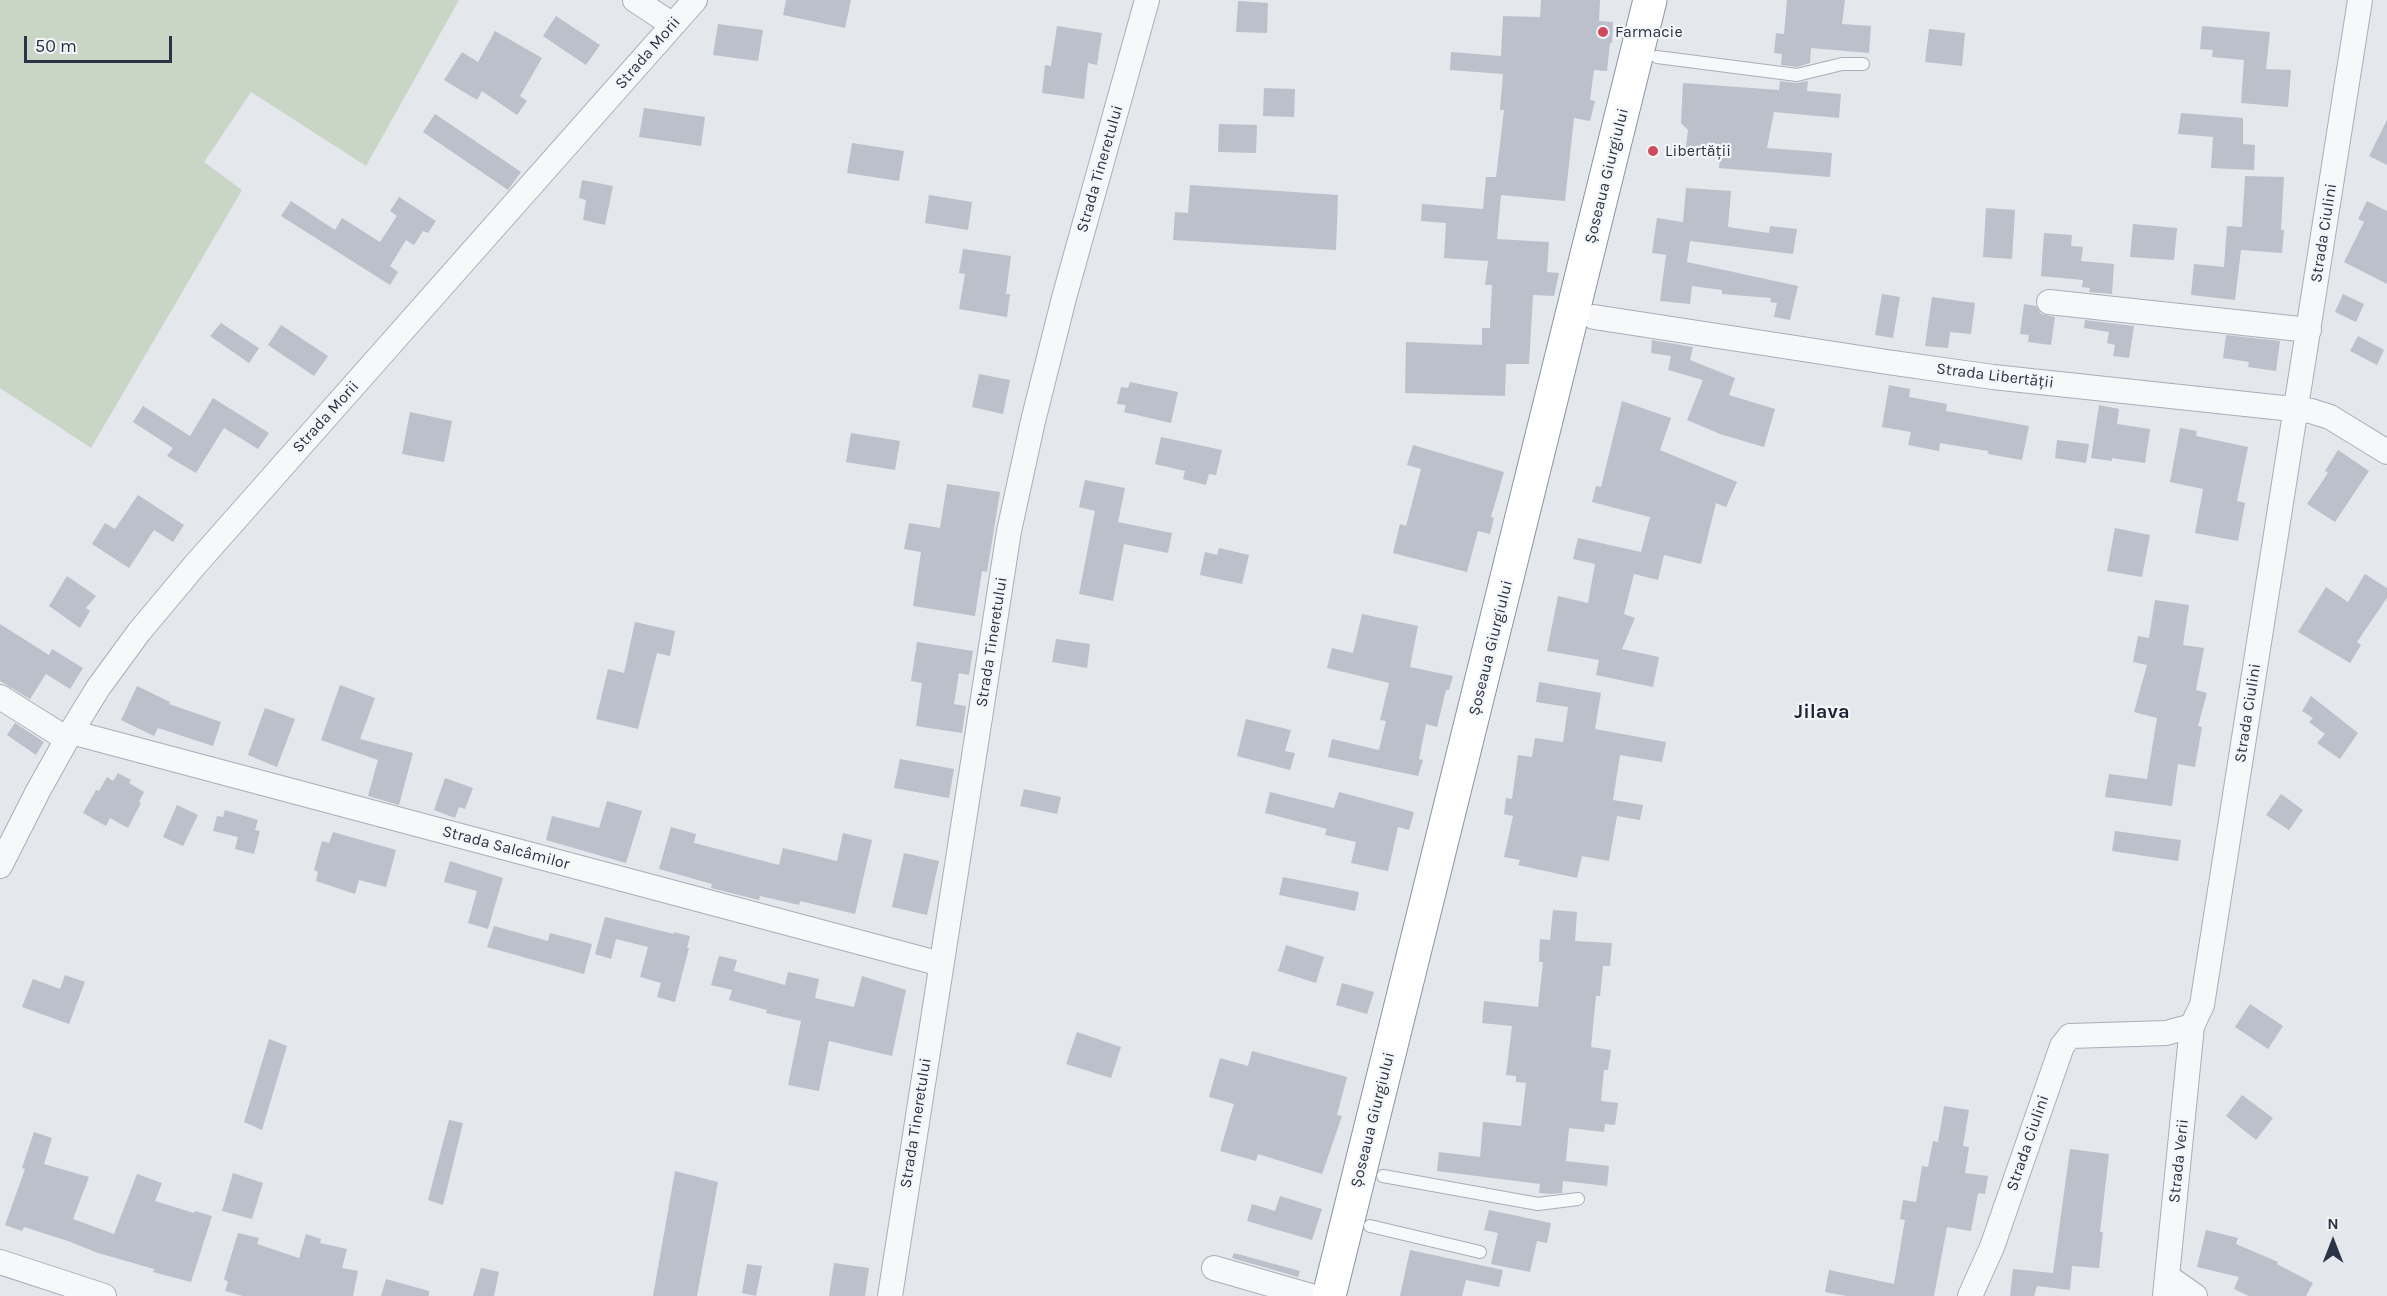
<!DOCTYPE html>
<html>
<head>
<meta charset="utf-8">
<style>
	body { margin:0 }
	#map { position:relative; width:2387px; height:1296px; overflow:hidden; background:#e4e7ec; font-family:Karla,sans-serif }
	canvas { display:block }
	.north { position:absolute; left:2303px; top:1212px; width:60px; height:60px; -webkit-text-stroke:4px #f4f6f9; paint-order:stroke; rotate:0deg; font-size:16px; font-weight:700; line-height:24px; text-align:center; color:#2b3445 }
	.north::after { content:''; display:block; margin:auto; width:21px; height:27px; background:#2b3445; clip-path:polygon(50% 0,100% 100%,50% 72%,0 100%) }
	.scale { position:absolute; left:24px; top:36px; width:148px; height:27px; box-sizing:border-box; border:3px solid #2b3445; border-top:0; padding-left:8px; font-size:18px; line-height:21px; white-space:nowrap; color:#2b3445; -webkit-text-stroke:4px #f4f6f9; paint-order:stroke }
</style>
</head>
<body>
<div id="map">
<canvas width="2387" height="1296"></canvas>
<div class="north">N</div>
<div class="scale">50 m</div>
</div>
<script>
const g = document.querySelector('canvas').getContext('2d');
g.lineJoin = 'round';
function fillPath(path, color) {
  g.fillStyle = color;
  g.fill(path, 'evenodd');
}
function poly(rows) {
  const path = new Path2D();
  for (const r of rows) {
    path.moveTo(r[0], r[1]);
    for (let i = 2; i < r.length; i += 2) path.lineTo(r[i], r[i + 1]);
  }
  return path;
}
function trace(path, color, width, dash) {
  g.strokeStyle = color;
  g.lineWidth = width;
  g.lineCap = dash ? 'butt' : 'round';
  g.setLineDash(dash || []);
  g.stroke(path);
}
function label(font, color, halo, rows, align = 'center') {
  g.font = font + ' Karla,sans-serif';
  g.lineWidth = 4.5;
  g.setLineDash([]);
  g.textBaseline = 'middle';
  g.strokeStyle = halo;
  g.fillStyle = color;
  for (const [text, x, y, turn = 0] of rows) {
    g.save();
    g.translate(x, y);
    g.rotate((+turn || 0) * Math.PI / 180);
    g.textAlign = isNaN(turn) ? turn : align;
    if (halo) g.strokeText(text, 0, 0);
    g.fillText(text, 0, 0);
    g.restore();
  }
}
fillPath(poly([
	[0,0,459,0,366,166,251,92,204,162,242,190,91,448,0,388]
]), '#c9d6c5');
fillPath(poly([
	[786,0,851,0,845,28,783,15],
	[1541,0,1600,0,1599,21,1613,22,1612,43,1610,43,1607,71,1594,70,1590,100,1595,101,1590,121,1574,118,1565,201,1501,195,1497,239,1549,242,1547,272,1559,273,1554,296,1533,295,1529,364,1506,364,1505,396,1405,393,1406,342,1482,345,1482,328,1490,328,1492,285,1485,285,1488,261,1444,258,1446,223,1421,221,1422,204,1483,209,1486,177,1496,177,1504,110,1500,110,1503,74,1450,70,1451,52,1501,56,1503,16,1540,17],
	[1787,0,1845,0,1842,24,1871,26,1869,53,1811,48,1810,63,1797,67,1781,65,1782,54,1774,53,1776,33,1784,34],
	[1238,1,1268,3,1267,33,1236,32],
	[556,16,600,45,586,65,543,36],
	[718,24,763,30,758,61,713,55],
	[1057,26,1102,33,1097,65,1088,63,1084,99,1042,93,1045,65,1051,66],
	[2202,26,2270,32,2266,69,2291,70,2288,107,2241,103,2244,60,2212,57,2213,50,2200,49],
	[1929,29,1965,33,1962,66,1925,62],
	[495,31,542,58,520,96,527,101,517,115,482,91,477,100,444,80,462,52,478,62],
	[1780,81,1796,83,1808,81,1807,91,1841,94,1839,118,1774,112,1767,148,1832,153,1830,177,1719,168,1720,158,1685,155,1688,130,1681,123,1683,83,1779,90],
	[1264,88,1295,89,1294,117,1263,116],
	[644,108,705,117,701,146,639,137],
	[2181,113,2243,118,2243,144,2255,145,2254,170,2211,168,2213,137,2178,134],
	[435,114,521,172,508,190,423,132],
	[2387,120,2387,165,2369,156],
	[1219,124,1257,125,1256,153,1218,152],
	[852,143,904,151,899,181,847,173],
	[2245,176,2284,177,2281,230,2284,230,2282,253,2241,250,2235,300,2191,295,2194,264,2224,267,2227,226,2242,227],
	[582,180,613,186,605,225,583,220,586,200,579,198],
	[1190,185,1338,195,1336,250,1173,240,1175,212,1188,213],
	[1686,188,1731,191,1728,227,1769,233,1770,226,1797,229,1793,254,1690,241,1687,262,1798,286,1790,320,1774,317,1777,303,1770,302,1771,298,1722,294,1722,290,1692,286,1690,304,1660,301,1666,255,1652,253,1657,218,1683,222],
	[929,195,972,202,968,230,925,223],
	[399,197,436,221,428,233,423,231,414,245,406,240,390,266,398,272,390,285,281,216,291,201,335,230,342,218,380,242,397,216,390,211],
	[2367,201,2387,211,2387,284,2344,262,2364,222,2358,219],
	[1986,208,2015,210,2012,259,1983,257],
	[2133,224,2177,228,2174,260,2130,257],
	[2044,233,2072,235,2071,246,2083,247,2081,261,2114,264,2112,294,2089,292,2090,288,2082,287,2083,280,2041,276],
	[963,249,1011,256,1006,294,1010,294,1007,317,959,309,965,274,959,273],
	[1882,294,1900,297,1893,338,1875,335],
	[2343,294,2364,304,2356,322,2335,312],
	[1932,297,1975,303,1971,334,1950,332,1948,348,1925,346],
	[2024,304,2036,306,2041,314,2055,317,2051,345,2028,342,2029,335,2020,334],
	[2085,320,2134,326,2129,358,2113,356,2115,345,2107,343,2109,332,2084,328],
	[221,323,259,348,249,363,210,336],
	[281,325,328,356,314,376,268,345],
	[2226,335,2280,341,2276,371,2248,367,2249,362,2223,358],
	[2358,336,2384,350,2377,365,2350,351],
	[1652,340,1693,347,1690,360,1735,378,1729,395,1775,409,1764,447,1720,434,1687,420,1703,380,1668,370,1671,356,1651,353],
	[979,374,1010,380,1003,414,972,407],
	[1130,382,1178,392,1171,423,1124,412,1126,405,1117,404,1121,387,1128,388],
	[1889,385,1910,389,1909,397,1947,404,1946,411,2029,426,2022,460,1988,454,1988,451,1940,443,1939,451,1908,445,1911,432,1882,427],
	[213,398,269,433,258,449,224,428,196,473,167,456,173,448,133,422,143,406,190,436],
	[1622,401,1671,418,1660,450,1737,482,1726,507,1716,503,1701,564,1664,555,1658,580,1634,574,1624,614,1635,618,1622,649,1659,657,1653,687,1596,675,1599,660,1547,651,1558,596,1588,603,1595,564,1573,559,1578,538,1641,552,1650,517,1592,502,1596,486,1601,487],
	[2099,405,2119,409,2117,424,2150,429,2145,463,2112,458,2112,461,2091,458],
	[410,412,452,421,444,462,402,454],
	[2180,428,2197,431,2196,436,2248,447,2237,501,2245,503,2238,541,2195,533,2203,489,2170,482],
	[851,433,900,441,895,470,846,462],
	[1161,437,1222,450,1216,475,1209,474,1206,485,1183,479,1185,471,1155,464],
	[2057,440,2089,444,2086,463,2055,458],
	[1413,445,1504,472,1491,517,1494,518,1490,534,1478,531,1467,572,1393,553,1400,524,1406,526,1421,469,1407,465],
	[2338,450,2369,471,2335,522,2307,504,2328,473,2325,471],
	[1085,480,1125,488,1118,522,1172,533,1168,553,1124,544,1113,601,1079,594,1095,511,1079,507],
	[947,484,1000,492,987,572,982,571,975,616,913,606,921,552,904,549,909,523,940,528],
	[138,495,184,525,173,542,154,530,129,568,92,544,105,523,115,529],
	[2115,528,2150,535,2142,577,2107,571],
	[1219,548,1249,555,1242,584,1200,575,1205,552,1217,555],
	[2365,574,2387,588,2387,598,2357,642,2361,645,2350,663,2298,632,2326,587,2348,602],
	[67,576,96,596,86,608,90,611,80,628,49,606],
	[2155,600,2189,605,2183,645,2204,648,2196,690,2207,693,2198,726,2202,727,2195,767,2178,764,2172,806,2105,797,2109,774,2147,779,2157,718,2134,712,2147,665,2133,662,2138,636,2149,638],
	[1362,614,1418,626,1410,667,1453,676,1449,690,1446,690,1437,727,1426,724,1419,759,1423,760,1418,776,1328,757,1332,739,1379,750,1386,721,1380,720,1389,683,1327,668,1332,648,1353,653],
	[635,622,675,631,670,656,657,653,638,729,596,719,608,669,624,673],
	[0,624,49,655,52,649,83,668,70,689,46,674,30,699,0,681],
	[1056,639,1090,644,1087,668,1052,662],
	[917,642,973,651,969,675,959,673,954,704,966,706,962,733,916,726,922,683,911,681],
	[1539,682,1601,693,1595,729,1666,742,1662,762,1620,755,1613,800,1643,805,1640,820,1617,816,1609,861,1582,856,1577,878,1518,865,1520,860,1504,857,1513,816,1504,814,1506,798,1512,799,1518,755,1532,757,1535,738,1563,742,1568,707,1536,702],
	[340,685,375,698,360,739,413,753,399,805,368,796,378,760,321,740],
	[137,686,170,702,169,704,221,722,213,746,158,728,154,736,121,720],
	[2311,696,2358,733,2340,759,2317,743,2325,734,2309,722,2313,718,2302,711],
	[265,708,295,719,277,767,248,755],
	[1246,719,1291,730,1285,751,1295,753,1290,770,1237,756],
	[15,723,44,742,36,755,7,735],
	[900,759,954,769,949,798,894,788],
	[118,773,131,780,129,783,144,792,139,802,141,803,128,828,110,818,106,826,83,813,96,790,99,791,107,777,113,781],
	[445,778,473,788,465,809,459,807,455,818,434,810],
	[1024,789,1061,797,1057,814,1020,806],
	[1270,792,1334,808,1339,792,1414,812,1409,830,1398,827,1388,871,1351,863,1356,842,1325,835,1327,829,1265,813],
	[2281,794,2303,810,2289,830,2266,815],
	[607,801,642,811,626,863,546,840,552,816,599,828],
	[177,805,198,815,183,846,163,837],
	[225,810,258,820,255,830,260,831,254,854,235,849,238,837,213,831,217,816,223,817],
	[671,827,696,834,694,843,779,865,783,848,837,861,843,833,872,840,855,914,800,901,799,905,760,896,759,900,711,888,712,884,659,869],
	[2115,831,2181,840,2178,861,2112,851],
	[333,832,396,850,386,887,359,880,355,894,316,881,318,872,314,870,322,841,329,843],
	[904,853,939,861,927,915,892,907],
	[450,861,503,878,488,929,468,923,477,891,444,882],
	[1283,877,1359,892,1355,911,1279,895],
	[1553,910,1577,912,1575,941,1612,943,1610,966,1603,966,1600,996,1596,996,1591,1047,1611,1050,1608,1070,1604,1070,1601,1101,1618,1103,1615,1125,1605,1124,1604,1132,1569,1128,1566,1161,1609,1166,1607,1186,1563,1181,1562,1193,1551,1194,1539,1193,1540,1184,1437,1171,1439,1152,1480,1157,1483,1122,1521,1126,1526,1083,1516,1082,1516,1076,1506,1075,1512,1026,1482,1023,1484,1001,1538,1007,1543,962,1539,962,1540,939,1550,940],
	[605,917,674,934,674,932,690,936,687,948,689,948,675,1002,657,997,661,983,640,977,648,947,616,939,611,959,595,954],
	[494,926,548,941,550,933,592,944,584,974,487,947],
	[1286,945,1324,957,1316,983,1278,971],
	[719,956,737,960,734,971,785,985,788,972,819,979,815,998,854,1007,862,976,906,990,892,1056,829,1041,819,1091,788,1085,801,1021,766,1013,767,1010,729,1000,732,990,711,985],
	[65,975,85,982,69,1024,22,1007,33,979,60,989],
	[1342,983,1374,992,1367,1014,1336,1005],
	[2250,1004,2283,1026,2268,1049,2235,1027],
	[1077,1032,1121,1047,1111,1078,1066,1064],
	[269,1039,287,1046,262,1130,244,1122],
	[1252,1051,1347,1077,1337,1115,1342,1116,1322,1174,1258,1154,1256,1161,1220,1151,1234,1104,1209,1097,1220,1058,1248,1066],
	[2242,1095,2273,1118,2256,1140,2226,1116],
	[1944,1106,1969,1110,1963,1146,1969,1147,1965,1173,1988,1176,1985,1194,1978,1193,1971,1231,1947,1227,1934,1296,1846,1296,1825,1292,1829,1270,1894,1284,1905,1220,1900,1219,1903,1200,1916,1202,1922,1166,1928,1167,1933,1141,1938,1142],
	[449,1120,463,1123,443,1205,428,1200],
	[34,1132,52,1138,44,1164,89,1177,73,1219,114,1234,137,1174,162,1183,155,1201,194,1213,195,1211,212,1216,191,1282,153,1272,154,1269,98,1253,68,1241,24,1227,22,1231,5,1225,25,1169,22,1168],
	[2070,1149,2109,1154,2100,1232,2103,1232,2099,1268,2072,1266,2070,1290,2037,1286,2034,1296,2010,1296,2013,1269,2053,1273],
	[675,1171,718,1182,697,1296,653,1296],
	[233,1173,263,1183,252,1219,222,1211],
	[1280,1196,1322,1209,1312,1240,1247,1221,1252,1204,1275,1211],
	[1489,1210,1551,1223,1547,1243,1537,1241,1530,1272,1491,1264,1498,1233,1484,1230],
	[2206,1230,2238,1238,2236,1244,2278,1262,2277,1264,2313,1283,2306,1296,2249,1296,2234,1289,2239,1277,2197,1267],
	[238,1233,259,1238,257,1244,299,1258,306,1234,321,1239,320,1243,347,1249,342,1268,358,1271,353,1296,243,1296,225,1291,228,1282,224,1279],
	[1410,1250,1503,1270,1499,1287,1466,1280,1462,1296,1400,1296],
	[1234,1253,1300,1271,1298,1277,1232,1258],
	[834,1263,869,1268,865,1296,829,1296],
	[747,1264,762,1266,756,1296,742,1293],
	[481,1268,499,1272,494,1296,473,1296],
	[386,1279,429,1291,429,1296,381,1296]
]), '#bbc0ca');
const lane = poly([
	[1657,57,1797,75,1842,64,1863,64],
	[1383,1176,1538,1204,1578,1199],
	[1370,1226,1480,1252]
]);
const street = poly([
	[635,0,673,25],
	[2049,302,2309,330],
	[1594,317,1887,362,1993,377,2311,411,2330,417,2387,452],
	[0,697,67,739],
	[71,732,941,964],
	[0,866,38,791,71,732,98,688,139,632,195,565,695,0],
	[0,1262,104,1296],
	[1214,1268,1311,1296],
	[2168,1277,2195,1296],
	[890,1296,1009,531,1033,421,1064,298,1147,0],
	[1970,1296,1992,1247,2062,1046,2070,1036,2166,1033,2192,1026,2202,1005,2360,0],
	[2165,1296,2192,1026]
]);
const highway = poly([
	[1329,1296,1650,0]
]);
trace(lane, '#a9aeb7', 14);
trace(street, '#a9aeb7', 26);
trace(highway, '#8b94a3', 35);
trace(lane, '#f7f8fa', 12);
trace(street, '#f7f8fa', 24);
trace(highway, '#fff', 33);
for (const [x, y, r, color] of [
	[1603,32,6,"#d1495b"],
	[1653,151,6,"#d1495b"]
]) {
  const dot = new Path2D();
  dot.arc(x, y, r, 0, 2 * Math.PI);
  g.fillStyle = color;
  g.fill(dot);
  trace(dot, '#f4f6f9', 2);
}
label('16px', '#2b3445', '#f4f6f9', [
	["Farmacie",1615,32],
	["Libertății",1665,151]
], 'left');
label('16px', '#2b3445', '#f4f6f9', [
	["Strada Morii",648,53,-49],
	["Strada Tineretului",1100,169,-74],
	["Șoseaua Giurgiului",1607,176,-76],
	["Strada Ciulini",2324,233,-81],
	["Strada Libertății",1995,376,7],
	["Strada Morii",326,417,-48],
	["Strada Tineretului",992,642,-81],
	["Șoseaua Giurgiului",1491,648,-76],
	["Strada Ciulini",2248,713,-81],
	["Strada Salcâmilor",506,848,15],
	["Șoseaua Giurgiului",1373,1120,-76],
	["Strada Tineretului",916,1123,-81],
	["Strada Ciulini",2028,1143,-71],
	["Strada Verii",2179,1161,-84]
]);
label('bold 20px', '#1d2536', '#f4f6f9', [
	["Jilava",1822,712]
]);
</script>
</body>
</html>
